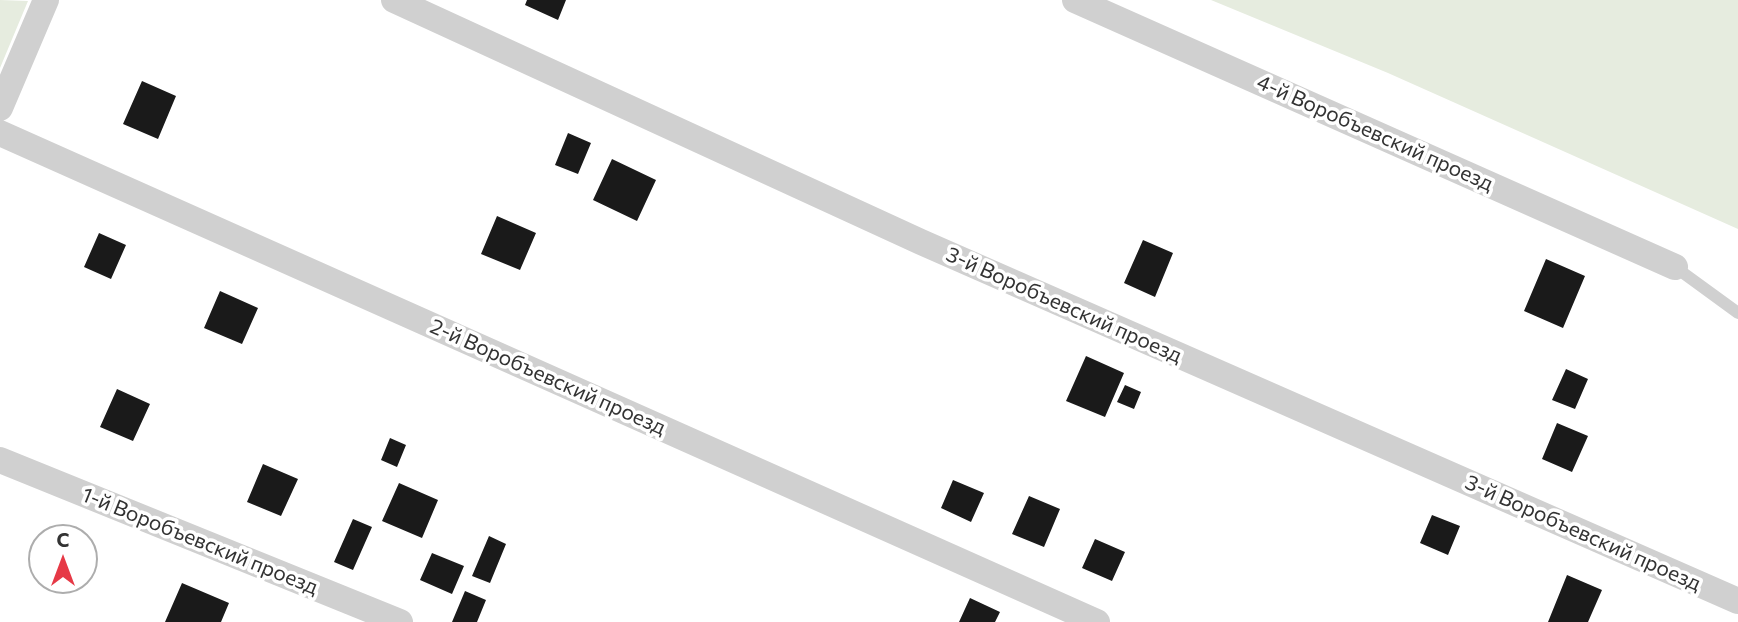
<!DOCTYPE html>
<html>
<head>
<meta charset="utf-8">
<style>
	body { margin:0 }
	#map { position:relative; width:1738px; height:622px; overflow:hidden; background:#fff; font-family:Commissioner,sans-serif }
	canvas { display:block }
	.north { position:absolute; left:28px; top:524px; width:70px; height:70px; box-sizing:border-box; background:#fff; border:2px solid #adadad; border-radius:50%; rotate:0deg; font-size:19px; font-weight:700; line-height:28px; text-align:center; color:#333 }
	.north::after { content:''; display:block; margin:auto; width:24px; height:32px; background:#e63946; clip-path:polygon(50% 0,100% 100%,50% 72%,0 100%) }
</style>
</head>
<body>
<div id="map">
<canvas width="1738" height="622"></canvas>
<div class="north">С</div>
</div>
<script>
const g = document.querySelector('canvas').getContext('2d');
g.lineJoin = 'round';
function fillPath(path, color) {
  g.fillStyle = color;
  g.fill(path, 'evenodd');
}
function poly(rows) {
  const path = new Path2D();
  for (const r of rows) {
    path.moveTo(r[0], r[1]);
    for (let i = 2; i < r.length; i += 2) path.lineTo(r[i], r[i + 1]);
  }
  return path;
}
function trace(path, color, width, dash) {
  g.strokeStyle = color;
  g.lineWidth = width;
  g.lineCap = dash ? 'butt' : 'round';
  g.setLineDash(dash || []);
  g.stroke(path);
}
function label(font, color, halo, rows, align = 'center') {
  g.font = font + ' Commissioner,sans-serif';
  g.lineWidth = 7;
  g.setLineDash([]);
  g.textBaseline = 'middle';
  g.strokeStyle = halo;
  g.fillStyle = color;
  for (const [text, x, y, turn = 0] of rows) {
    g.save();
    g.translate(x, y);
    g.rotate((+turn || 0) * Math.PI / 180);
    g.textAlign = isNaN(turn) ? turn : align;
    if (halo) g.strokeText(text, 0, 0);
    g.fillText(text, 0, 0);
    g.restore();
  }
}
fillPath(poly([
	[0,0,28,1,0,68],
	[1211,0,1738,0,1738,229,1388,73]
]), '#e6ecdf');
fillPath(poly([
	[527,0,566,0,558,20,525,5],
	[142,81,176,96,158,139,123,124],
	[568,133,591,143,578,174,555,165],
	[612,159,656,180,637,221,593,200],
	[497,216,536,233,520,270,481,254],
	[99,233,126,245,111,279,84,267],
	[1143,240,1173,253,1155,297,1124,283],
	[1546,259,1585,276,1563,328,1524,311],
	[220,291,258,308,242,344,204,328],
	[1086,356,1124,373,1105,417,1066,401],
	[1566,369,1588,379,1575,409,1552,400],
	[1125,385,1141,392,1134,409,1117,402],
	[117,389,150,404,133,441,100,427],
	[1557,423,1588,436,1572,472,1542,459],
	[390,438,406,445,397,467,381,460],
	[263,464,298,479,281,516,247,502],
	[953,480,984,493,971,522,941,508],
	[399,483,438,500,422,538,382,521],
	[1029,496,1060,509,1044,547,1012,534],
	[1432,515,1460,526,1448,555,1420,543],
	[353,519,372,527,353,570,334,562],
	[489,536,506,544,490,583,472,576],
	[1095,539,1125,552,1112,581,1082,568],
	[432,553,464,566,452,594,420,580],
	[1567,575,1602,590,1588,622,1548,622],
	[182,583,229,603,221,622,165,622],
	[465,591,486,600,477,622,452,622],
	[970,598,1000,612,995,622,959,622]
]), '#1a1a1a');
trace(poly([
	[1675,267,1738,313]
]), '#d0d0d0', 12);
trace(poly([
	[394,0,921,242,1738,601],
	[1075,0,1675,267],
	[0,108,46,0],
	[0,133,1097,622],
	[0,460,400,622]
]), '#d0d0d0', 26);
label('21px', '#333', '#fff', [
	["4-й Воробъевский проезд",1375,133,24],
	["3-й Воробъевский проезд",1064,305,24],
	["2-й Воробъевский проезд",548,377,24],
	["3-й Воробъевский проезд",1583,533,24],
	["1-й Воробъевский проезд",200,541,22]
]);
</script>
</body>
</html>
